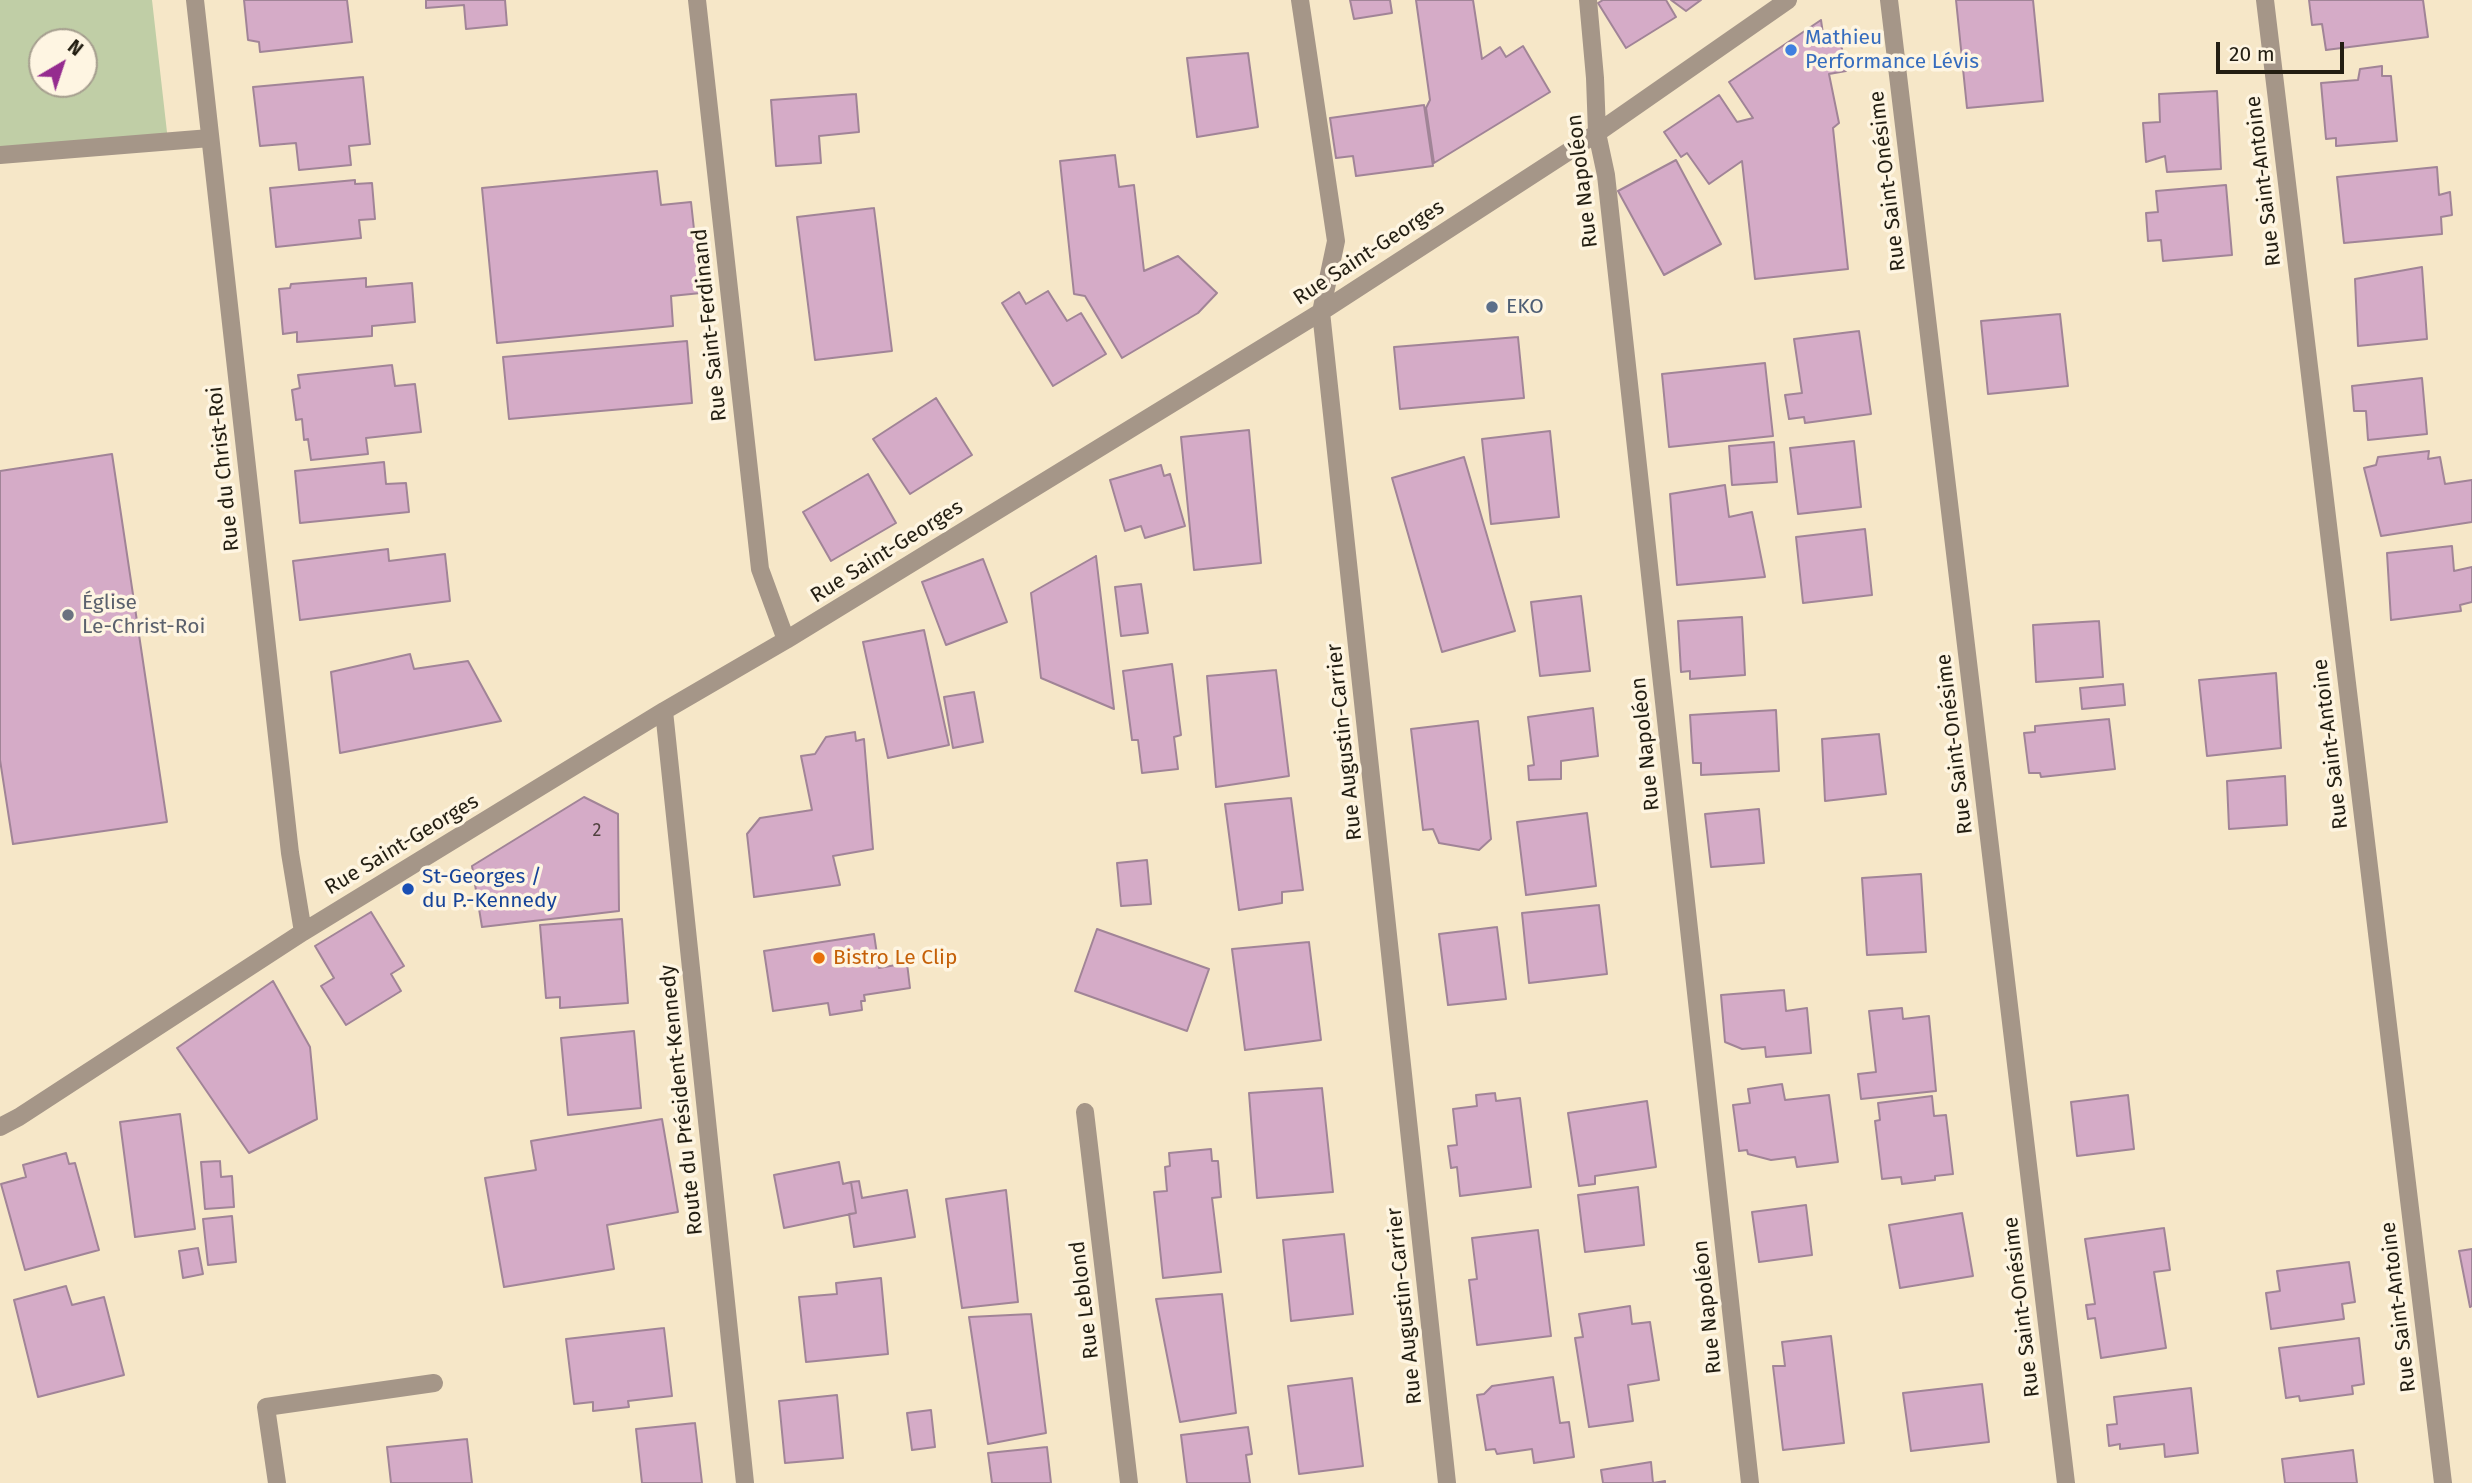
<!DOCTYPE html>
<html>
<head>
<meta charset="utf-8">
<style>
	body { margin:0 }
	#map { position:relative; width:2472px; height:1483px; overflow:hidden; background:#f6e7c8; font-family:"Fira Sans",sans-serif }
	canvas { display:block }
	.north { position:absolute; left:28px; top:28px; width:70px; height:70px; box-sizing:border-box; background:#fef5e2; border:2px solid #a69f8f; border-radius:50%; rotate:39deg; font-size:19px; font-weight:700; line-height:28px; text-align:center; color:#231e12 }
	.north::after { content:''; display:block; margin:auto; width:24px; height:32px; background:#952c8f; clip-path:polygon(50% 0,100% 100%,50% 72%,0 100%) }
	.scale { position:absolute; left:2216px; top:42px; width:128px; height:32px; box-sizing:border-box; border:4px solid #231e12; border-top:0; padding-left:9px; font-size:21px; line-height:24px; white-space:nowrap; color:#231e12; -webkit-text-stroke:5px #fef5e2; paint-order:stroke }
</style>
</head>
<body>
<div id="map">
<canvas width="2472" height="1483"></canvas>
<div class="north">N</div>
<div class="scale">20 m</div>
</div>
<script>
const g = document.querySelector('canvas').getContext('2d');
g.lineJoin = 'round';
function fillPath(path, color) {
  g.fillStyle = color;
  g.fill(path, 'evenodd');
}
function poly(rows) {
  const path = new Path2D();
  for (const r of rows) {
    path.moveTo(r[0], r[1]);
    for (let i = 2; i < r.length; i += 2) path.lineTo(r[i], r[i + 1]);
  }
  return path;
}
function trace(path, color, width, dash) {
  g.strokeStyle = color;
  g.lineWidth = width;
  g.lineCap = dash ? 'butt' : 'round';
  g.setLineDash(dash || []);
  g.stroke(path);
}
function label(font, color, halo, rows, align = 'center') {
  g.font = font + ' "Fira Sans",sans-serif';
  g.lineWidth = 7;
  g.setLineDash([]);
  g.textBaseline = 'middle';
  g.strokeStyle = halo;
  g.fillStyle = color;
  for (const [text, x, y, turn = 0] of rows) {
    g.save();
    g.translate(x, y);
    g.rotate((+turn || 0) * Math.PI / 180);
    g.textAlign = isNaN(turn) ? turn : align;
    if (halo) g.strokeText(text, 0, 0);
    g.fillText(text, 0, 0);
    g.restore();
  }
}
fillPath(poly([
	[0,0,152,0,168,141,0,155],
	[42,42,84,42,84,84,42,84]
]), '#c0cea6');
const building = poly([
	[244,0,347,0,352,42,260,52,259,42,248,40,244,0],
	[426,0,505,0,507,25,466,29,464,5,426,8,426,0],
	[1350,0,1390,0,1392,13,1354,19,1350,0],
	[1416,0,1473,0,1482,59,1500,47,1506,57,1523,46,1550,92,1434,163,1426,108,1430,100,1416,0],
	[1603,0,1666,0,1676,17,1626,48,1598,3,1603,0],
	[1671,0,1701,0,1686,11,1671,0],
	[1956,0,2033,0,2043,101,1967,108,1956,0],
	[2309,0,2423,0,2428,37,2326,50,2322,24,2312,25,2309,0],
	[1821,20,1824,41,1840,38,1846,71,1829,74,1839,123,1833,128,1848,269,1755,279,1742,161,1709,184,1687,153,1681,157,1664,132,1719,95,1737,122,1753,118,1729,82,1821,20],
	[1248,53,1258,127,1197,137,1187,58,1248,53],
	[2382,66,2382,76,2391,76,2397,141,2336,146,2336,138,2326,139,2321,83,2358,80,2360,69,2382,66],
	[363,77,370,144,349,146,351,165,299,170,296,143,260,146,253,87,363,77],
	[2217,91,2221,169,2167,172,2165,156,2146,162,2143,123,2160,122,2159,94,2217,91],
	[856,94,859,132,819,136,821,163,776,166,771,100,856,94],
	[1424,105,1433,166,1356,176,1353,156,1336,158,1330,118,1424,105],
	[1115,155,1119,187,1134,185,1144,271,1178,256,1217,293,1198,313,1122,358,1085,296,1074,294,1060,161,1115,155],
	[1676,160,1721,244,1664,275,1618,191,1676,160],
	[2437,167,2439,195,2450,192,2452,215,2441,217,2442,234,2344,243,2337,177,2437,167],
	[657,171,661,205,691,202,701,293,671,296,673,326,497,343,482,188,657,171],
	[355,180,355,184,372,183,375,219,359,220,361,238,276,247,270,188,355,180],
	[2226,185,2232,255,2163,261,2161,240,2148,241,2146,213,2158,212,2156,191,2226,185],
	[874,208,892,351,815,360,797,217,874,208],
	[2422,267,2427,339,2358,346,2355,279,2422,267],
	[366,278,366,287,412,283,415,322,372,326,372,336,297,342,297,332,283,334,279,289,290,288,291,284,366,278],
	[1048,291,1067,321,1081,313,1106,354,1053,386,1002,303,1019,292,1026,304,1048,291],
	[2060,314,2068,386,1988,394,1981,321,2060,314],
	[1859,331,1871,414,1805,423,1804,417,1789,419,1785,395,1802,393,1794,339,1859,331],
	[1518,337,1524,398,1400,409,1394,347,1518,337],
	[687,341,692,403,509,419,503,357,687,341],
	[1765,363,1773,436,1669,447,1662,374,1765,363],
	[392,365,395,386,415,384,421,432,366,438,368,454,311,460,308,439,304,440,302,419,296,420,292,390,300,388,298,375,392,365],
	[2422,378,2427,434,2368,440,2366,411,2354,411,2352,386,2422,378],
	[936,398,972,455,910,494,873,439,936,398],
	[1249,430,1261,563,1194,570,1181,437,1249,430],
	[1550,431,1559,517,1491,524,1482,439,1550,431],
	[1854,441,1861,507,1798,514,1790,448,1854,441],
	[1774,442,1777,482,1732,485,1729,446,1774,442],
	[2429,451,2428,459,2440,457,2445,484,2472,480,2472,522,2381,536,2364,468,2376,465,2378,457,2429,451],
	[112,454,167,822,13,844,0,760,0,471,112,454],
	[1464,457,1515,631,1442,652,1392,478,1464,457],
	[384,462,386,484,406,483,409,512,300,523,295,471,384,462],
	[1161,465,1164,476,1170,474,1185,526,1145,538,1141,526,1125,531,1110,480,1161,465],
	[868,474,896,523,831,561,803,512,868,474],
	[1725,485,1729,517,1752,512,1765,577,1677,585,1670,494,1725,485],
	[1865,529,1872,595,1803,603,1796,537,1865,529],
	[2452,546,2454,571,2472,567,2472,602,2460,605,2461,611,2391,620,2387,553,2452,546],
	[388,549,389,561,445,554,450,601,300,620,293,561,388,549],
	[1096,556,1114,709,1041,678,1031,593,1096,556],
	[983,559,1007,622,946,645,922,582,983,559],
	[1141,584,1148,633,1121,636,1115,587,1141,584],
	[1581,596,1590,671,1540,676,1531,602,1581,596],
	[1742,617,1745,675,1690,679,1690,671,1681,672,1678,621,1742,617],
	[2099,621,2103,677,2036,682,2033,625,2099,621],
	[924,630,949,745,888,758,863,642,924,630],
	[410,654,414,669,468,661,501,721,340,753,331,672,410,654],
	[1172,664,1181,735,1174,737,1178,769,1142,773,1138,740,1132,740,1123,671,1172,664],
	[1276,670,1289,776,1216,787,1207,676,1276,670],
	[2276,673,2281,748,2207,756,2199,680,2276,673],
	[2123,684,2125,705,2082,709,2080,688,2123,684],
	[974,692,983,742,953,748,944,697,974,692],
	[1593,708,1598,756,1561,761,1561,779,1529,780,1528,766,1534,765,1528,717,1593,708],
	[1776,710,1779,771,1701,775,1701,763,1693,763,1690,715,1776,710],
	[2109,719,2115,769,2041,777,2040,773,2029,773,2024,733,2035,732,2035,726,2109,719],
	[1478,721,1491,839,1479,850,1439,843,1433,829,1423,830,1411,729,1478,721],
	[855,732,856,741,864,739,873,849,833,856,840,885,754,897,747,834,760,818,812,810,801,756,815,754,826,737,855,732],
	[1879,734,1886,794,1825,801,1822,739,1879,734],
	[2285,776,2287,825,2229,829,2227,781,2285,776],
	[584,797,618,814,619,911,482,927,472,866,584,797],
	[1291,798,1303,890,1282,892,1282,903,1239,910,1225,804,1291,798],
	[1759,809,1764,863,1711,867,1705,814,1759,809],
	[1587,813,1596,886,1526,895,1517,822,1587,813],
	[1147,860,1151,904,1121,906,1117,863,1147,860],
	[1921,874,1926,952,1867,955,1862,878,1921,874],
	[1599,905,1607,974,1529,983,1522,913,1599,905],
	[371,912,404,966,391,974,401,991,346,1025,321,986,334,978,315,946,371,912],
	[622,919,628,1003,560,1008,560,997,546,998,540,925,622,919],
	[1497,927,1506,999,1448,1005,1439,934,1497,927],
	[1097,929,1209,969,1187,1031,1075,991,1097,929],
	[874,934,879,968,907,963,910,988,864,995,865,1001,861,1001,862,1010,830,1015,828,1003,773,1011,764,951,874,934],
	[1309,942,1321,1040,1245,1050,1232,949,1309,942],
	[273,981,310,1047,317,1119,249,1153,177,1048,273,981],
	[1784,990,1786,1011,1807,1008,1811,1053,1766,1057,1765,1047,1742,1049,1725,1042,1721,995,1784,990],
	[1902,1008,1903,1019,1929,1016,1936,1091,1861,1099,1858,1074,1876,1072,1869,1011,1902,1008],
	[634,1031,641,1108,568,1115,561,1038,634,1031],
	[1782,1084,1785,1100,1829,1095,1838,1162,1797,1167,1795,1157,1771,1160,1748,1154,1747,1150,1739,1151,1733,1105,1750,1103,1748,1089,1782,1084],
	[1322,1088,1333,1192,1257,1198,1249,1093,1322,1088],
	[1495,1093,1496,1101,1520,1098,1531,1187,1460,1196,1457,1167,1451,1168,1448,1146,1457,1145,1453,1109,1477,1106,1476,1095,1495,1093],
	[2128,1095,2134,1149,2077,1156,2071,1102,2128,1095],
	[1932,1096,1934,1116,1946,1115,1953,1174,1935,1176,1935,1180,1902,1184,1901,1177,1882,1179,1875,1121,1880,1120,1878,1103,1932,1096],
	[1647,1101,1656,1167,1595,1176,1595,1184,1579,1186,1568,1113,1647,1101],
	[180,1114,195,1229,135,1237,120,1122,180,1114],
	[662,1119,678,1212,607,1225,614,1269,504,1287,485,1178,536,1170,531,1141,662,1119],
	[1211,1149,1212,1161,1218,1161,1221,1197,1212,1198,1221,1272,1163,1278,1154,1192,1167,1191,1165,1167,1170,1166,1169,1153,1211,1149],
	[66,1153,69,1164,75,1163,99,1250,25,1270,1,1184,26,1177,23,1165,66,1153],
	[220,1161,221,1177,232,1176,234,1207,205,1209,201,1162,220,1161],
	[839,1162,843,1184,851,1182,856,1213,784,1228,774,1175,839,1162],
	[859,1181,862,1198,907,1190,915,1237,854,1247,849,1214,856,1213,851,1182,859,1181],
	[1638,1187,1644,1245,1585,1252,1578,1195,1638,1187],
	[1006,1190,1018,1302,962,1308,946,1199,1006,1190],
	[1806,1205,1812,1255,1759,1262,1752,1212,1806,1205],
	[1962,1213,1973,1276,1900,1288,1889,1225,1962,1213],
	[232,1216,236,1262,208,1265,203,1219,232,1216],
	[2164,1228,2170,1270,2154,1272,2166,1348,2101,1358,2095,1318,2088,1319,2086,1305,2095,1304,2085,1239,2164,1228],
	[1538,1230,1551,1336,1477,1345,1469,1280,1477,1279,1472,1238,1538,1230],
	[1344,1234,1353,1314,1291,1321,1283,1240,1344,1234],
	[198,1248,203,1274,183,1278,179,1251,198,1248],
	[2472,1249,2472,1306,2470,1307,2459,1251,2472,1249],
	[2349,1262,2355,1302,2342,1304,2344,1319,2271,1329,2266,1293,2280,1291,2277,1271,2349,1262],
	[881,1278,888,1354,806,1362,799,1297,837,1294,836,1283,881,1278],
	[66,1286,72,1305,104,1297,124,1375,38,1397,14,1300,66,1286],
	[1222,1294,1236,1413,1180,1422,1156,1299,1222,1294],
	[1630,1306,1632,1324,1650,1322,1659,1380,1628,1385,1633,1421,1589,1427,1575,1338,1583,1337,1579,1314,1630,1306],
	[1031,1314,1046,1433,988,1444,969,1317,1031,1314],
	[664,1328,672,1396,628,1401,629,1407,593,1411,593,1402,574,1404,566,1339,664,1328],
	[1831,1336,1844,1443,1783,1450,1773,1366,1785,1366,1782,1342,1831,1336],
	[2359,1338,2364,1384,2352,1386,2353,1394,2300,1401,2299,1396,2286,1398,2279,1348,2359,1338],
	[1553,1377,1560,1423,1569,1422,1574,1457,1534,1463,1532,1449,1497,1454,1495,1449,1486,1450,1477,1395,1484,1394,1492,1386,1553,1377],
	[1352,1378,1363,1466,1299,1474,1288,1386,1352,1378],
	[1982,1384,1989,1442,1911,1451,1903,1393,1982,1384],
	[2191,1388,2198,1453,2165,1457,2164,1444,2120,1449,2120,1444,2109,1446,2107,1425,2117,1424,2114,1397,2191,1388],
	[837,1395,843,1458,785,1463,779,1401,837,1395],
	[931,1410,935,1447,912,1450,907,1413,931,1410],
	[695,1423,702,1483,642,1483,636,1429,695,1423],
	[1248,1427,1252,1454,1246,1455,1250,1483,1187,1483,1181,1435,1248,1427],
	[467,1439,472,1483,391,1483,387,1447,467,1439],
	[1047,1447,1051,1483,992,1483,988,1453,1047,1447],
	[2353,1450,2357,1483,2285,1483,2282,1459,2353,1450],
	[1651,1462,1653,1483,1665,1481,1665,1483,1603,1483,1601,1470,1651,1462]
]);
fillPath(building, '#d5abc7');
trace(building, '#a18497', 2);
trace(poly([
	[195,0,290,853,303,932],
	[697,0,760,569,786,640],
	[1300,0,1336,241,1321,312,1447,1483],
	[1588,0,1595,78,1597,133,1606,175,1750,1483],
	[1889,0,2066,1483],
	[2265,0,2443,1483],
	[0,155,210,138],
	[664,711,745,1483],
	[1085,1112,1129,1483],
	[0,1127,19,1117,303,932,664,711,786,640,1321,312,1597,133,1788,0],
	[277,1483,266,1407,434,1383]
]), '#a59688', 18);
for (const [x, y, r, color] of [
	[1791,50,7,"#3f7fe0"],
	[1492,307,7,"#5c6f8a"],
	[68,615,7,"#6b7280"],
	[408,889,7,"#1a4fb4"],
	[819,958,7,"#e8710a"]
]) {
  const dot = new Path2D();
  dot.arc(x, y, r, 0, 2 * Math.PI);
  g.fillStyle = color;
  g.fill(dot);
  trace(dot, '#fef5e2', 2.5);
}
label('18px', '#50413f', null, [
	["2",597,831]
]);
label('21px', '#366cbe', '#fef5e2', [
	["Mathieu",1805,38],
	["Performance Lévis",1805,62]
], 'left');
label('21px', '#231e12', '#fef5e2', [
	["Rue Napoléon",1583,181,-97],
	["Rue Saint-Onésime",1888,181,-97],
	["Rue Saint-Antoine",2264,181,-97],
	["Rue Saint-Georges",1369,253,-33],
	["Rue Saint-Ferdinand",710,325,-96],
	["Rue du Christ-Roi",224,469,-96],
	["Rue Saint-Georges",887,552,-32],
	["Rue Augustin-Carrier",1345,742,-96],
	["Rue Napoléon",1646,744,-96],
	["Rue Saint-Onésime",1955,744,-97],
	["Rue Saint-Antoine",2331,744,-97],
	["Rue Saint-Georges",402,845,-31],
	["Route du Président-Kennedy",682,1100,-96],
	["Rue Leblond",1085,1300,-97],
	["Rue Augustin-Carrier",1405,1306,-96],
	["Rue Napoléon",1708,1307,-96],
	["Rue Saint-Onésime",2022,1307,-97],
	["Rue Saint-Antoine",2399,1307,-97]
]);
label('21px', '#4e5e75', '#fef5e2', [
	["EKO",1506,307]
], 'left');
label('21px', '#5b616d', '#fef5e2', [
	["Église",82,603],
	["Le-Christ-Roi",82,627]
], 'left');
label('21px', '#164399', '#fef5e2', [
	["St-Georges /",422,877],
	["du P.-Kennedy",422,901]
], 'left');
label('21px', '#c56008', '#fef5e2', [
	["Bistro Le Clip",833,958]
], 'left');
</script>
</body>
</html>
